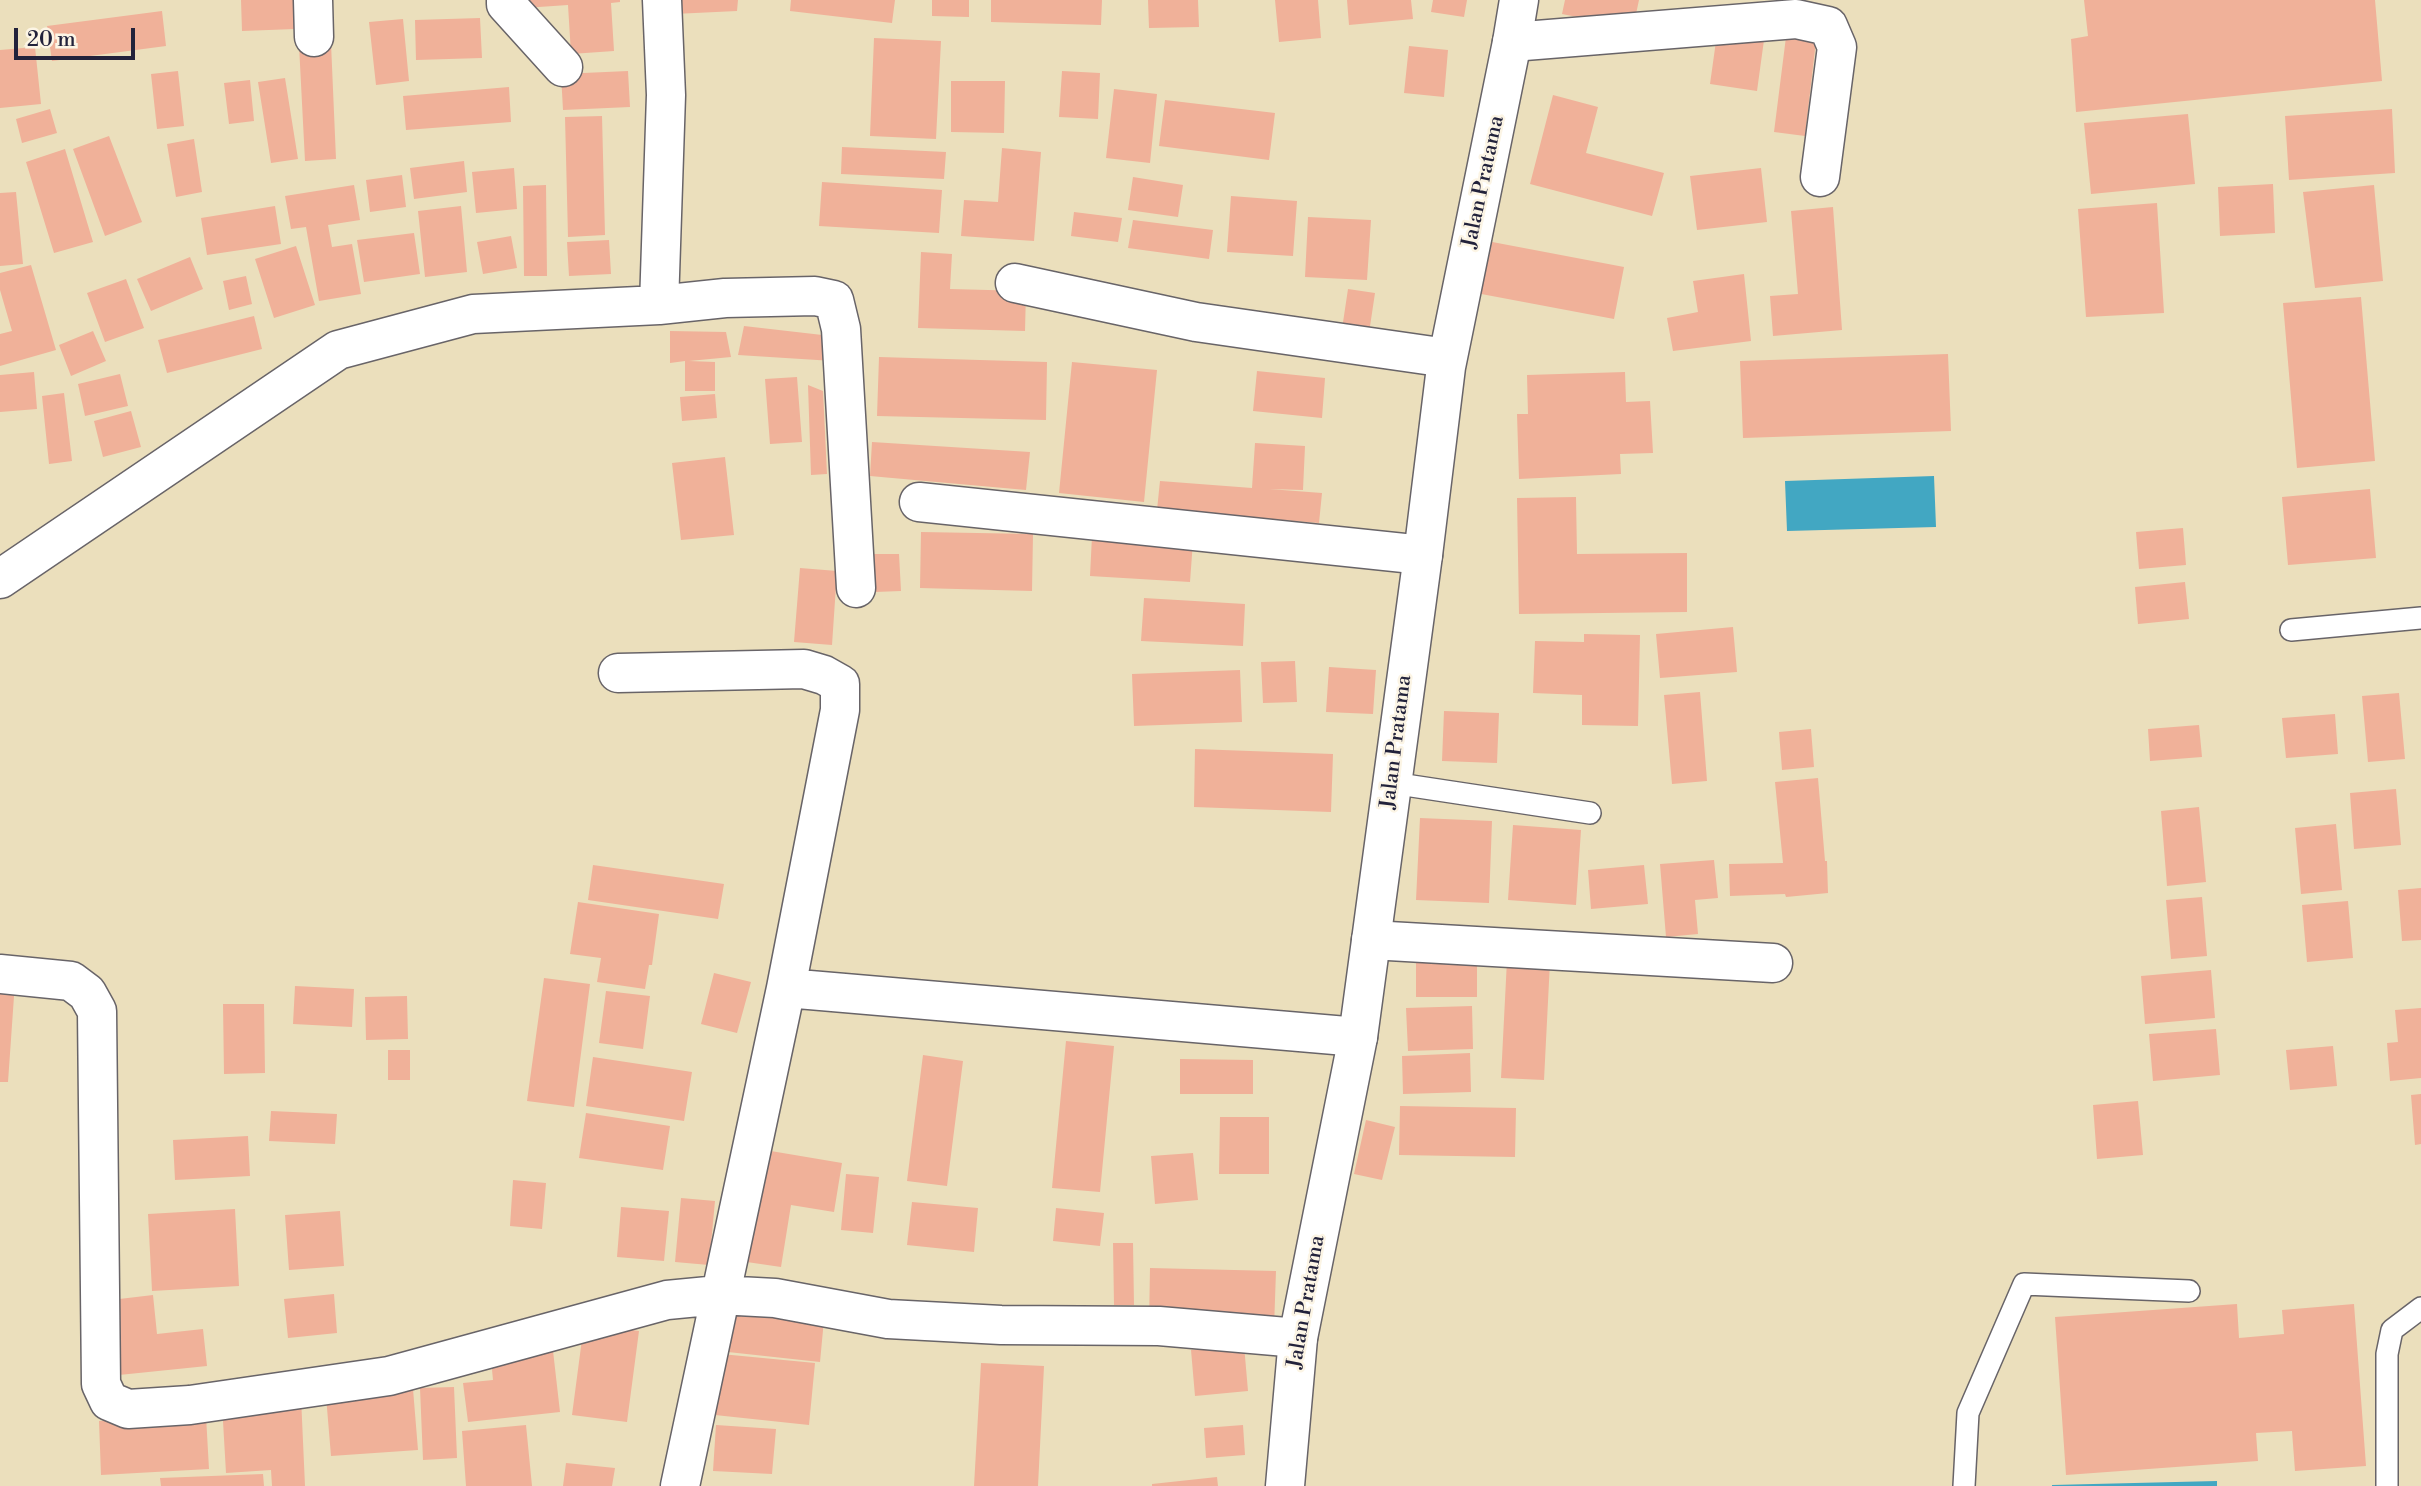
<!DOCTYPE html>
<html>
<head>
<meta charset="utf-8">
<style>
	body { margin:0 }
	#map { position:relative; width:2421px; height:1486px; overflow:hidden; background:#ebdfbc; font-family:"Libre Bodoni",serif }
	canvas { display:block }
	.scale { position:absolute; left:14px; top:28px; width:121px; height:32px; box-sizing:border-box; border:4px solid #22223b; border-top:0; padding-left:9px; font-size:21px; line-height:24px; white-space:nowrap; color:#22223b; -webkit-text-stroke:5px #fcf5e5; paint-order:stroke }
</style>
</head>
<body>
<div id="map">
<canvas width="2421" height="1486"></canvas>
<div class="scale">20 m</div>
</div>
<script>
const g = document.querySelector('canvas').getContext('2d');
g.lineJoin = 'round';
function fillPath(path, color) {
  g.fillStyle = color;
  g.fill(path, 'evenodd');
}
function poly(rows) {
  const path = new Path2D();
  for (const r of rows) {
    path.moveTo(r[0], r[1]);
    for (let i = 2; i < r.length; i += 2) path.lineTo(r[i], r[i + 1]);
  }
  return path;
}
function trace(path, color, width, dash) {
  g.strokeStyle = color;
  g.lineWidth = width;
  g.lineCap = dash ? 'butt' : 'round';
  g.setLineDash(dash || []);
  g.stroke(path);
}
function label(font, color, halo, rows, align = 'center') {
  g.font = font + ' "Libre Bodoni",serif';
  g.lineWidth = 5;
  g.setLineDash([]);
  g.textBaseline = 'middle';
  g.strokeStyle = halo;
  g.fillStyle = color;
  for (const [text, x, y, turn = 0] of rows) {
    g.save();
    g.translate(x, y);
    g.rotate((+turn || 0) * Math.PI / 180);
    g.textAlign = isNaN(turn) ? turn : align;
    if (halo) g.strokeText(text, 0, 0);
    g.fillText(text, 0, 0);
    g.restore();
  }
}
fillPath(poly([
	[1934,476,1936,527,1787,531,1785,481],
	[2217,1481,2217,1486,2052,1486,2052,1485]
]), '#42a7c2');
fillPath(poly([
	[241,0,294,0,295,29,242,31],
	[523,0,620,0,620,2,611,3,614,51,571,54,568,5,524,8],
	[678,0,738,0,737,11,674,14],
	[791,0,895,0,892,23,790,11],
	[932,0,969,0,969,17,932,16],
	[991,0,1102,0,1101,25,991,22],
	[1148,0,1198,0,1199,27,1149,28],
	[1275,0,1318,0,1321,38,1279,42],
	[1347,0,1411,0,1413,19,1349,25],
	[1433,0,1467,0,1464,17,1431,12],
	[1565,0,1639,0,1633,28,1562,14],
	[2084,0,2375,0,2382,81,2076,112,2071,39,2088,36],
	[162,11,166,46,52,61,47,26],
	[480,18,482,58,416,60,415,20],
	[403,19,409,81,376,85,369,22],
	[1717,34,1764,40,1757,91,1710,84],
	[1786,37,1816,41,1805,136,1774,132],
	[874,38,941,41,936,139,870,136],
	[331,43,336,159,305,161,299,45],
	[1409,46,1448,50,1444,97,1404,93],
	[35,47,41,104,0,108,0,50],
	[178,71,184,126,157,129,151,74],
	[628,71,630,107,563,110,561,74],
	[1062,71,1100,73,1098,119,1059,117],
	[285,78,298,159,271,163,258,82],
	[250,80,254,121,229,124,224,83],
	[951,81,1005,81,1004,133,951,132],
	[509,87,511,122,406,130,403,96],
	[1114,89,1157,94,1150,163,1106,158],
	[1553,95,1598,107,1586,153,1664,173,1652,216,1530,184],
	[1165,100,1275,113,1269,160,1159,146],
	[50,109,57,133,22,143,16,119],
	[2392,109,2395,173,2289,180,2285,116],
	[2188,114,2195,184,2091,194,2084,123],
	[602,116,605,235,568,237,565,117],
	[109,136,142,222,105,236,73,149],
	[194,139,202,192,176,197,167,144],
	[842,147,946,152,944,179,841,174],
	[1002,148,1041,152,1034,241,961,236,964,200,998,202],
	[65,149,93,242,54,253,26,162],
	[464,161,467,192,414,199,410,168],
	[514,168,517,209,476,213,472,172],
	[1761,168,1767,222,1697,230,1690,176],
	[402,175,406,207,370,212,366,180],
	[1133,177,1183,185,1178,217,1128,210],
	[822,182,942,190,939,233,819,226],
	[2273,184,2275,233,2220,236,2218,187],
	[354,185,360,220,328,225,332,247,352,244,361,294,319,301,306,227,291,229,285,196],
	[546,185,547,276,524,276,523,186],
	[2374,185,2383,281,2315,288,2303,192],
	[16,192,23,264,0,266,0,193],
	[1231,196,1297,201,1293,256,1227,252],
	[2157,203,2164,313,2086,317,2078,209],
	[275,206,281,244,207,255,201,218],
	[461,206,467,272,425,277,418,211],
	[1833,207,1842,330,1773,336,1770,296,1798,294,1791,211],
	[1074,212,1122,218,1118,242,1071,236],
	[1308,217,1371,220,1367,280,1305,277],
	[1133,220,1213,230,1209,259,1128,248],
	[414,233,420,274,364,282,357,240],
	[511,236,517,268,483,274,477,242],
	[609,240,611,274,569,276,567,242],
	[1487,241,1624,267,1614,319,1476,293],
	[296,246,315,305,274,318,255,259],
	[921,252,952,254,950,289,1026,291,1025,331,918,328],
	[190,257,203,289,151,311,137,279],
	[31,265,56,350,0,366,0,334,12,331,0,290,0,273],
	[1744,274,1751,341,1673,351,1667,318,1698,312,1693,281],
	[246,276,252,304,229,310,223,281],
	[126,279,144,328,105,342,87,293],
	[1348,289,1375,293,1369,333,1342,329],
	[2361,297,2375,461,2297,468,2283,303],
	[254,316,262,349,167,373,158,340],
	[744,326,831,336,833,361,738,355],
	[93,331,106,361,71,376,59,345],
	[670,331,726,332,731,357,689,361,715,362,715,391,685,391,685,361,670,363],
	[1948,354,1951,431,1743,438,1740,361],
	[879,357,1047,362,1046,420,877,416],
	[1072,362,1157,370,1144,502,1059,493],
	[1257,371,1325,378,1322,418,1253,411],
	[34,372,37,409,0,412,0,375],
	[1625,372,1626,402,1650,401,1653,453,1620,454,1621,474,1519,479,1517,414,1528,414,1527,375],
	[120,374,128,406,85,416,78,384],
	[797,377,802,442,770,444,765,379],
	[808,385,823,391,827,474,811,475],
	[64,393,72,461,49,464,42,396],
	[715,394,717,418,682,421,680,397],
	[131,411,141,447,103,457,94,421],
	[872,442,1030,452,1026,490,870,476],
	[1255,443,1305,446,1303,490,1269,489,1322,493,1319,523,1157,510,1160,481,1252,488],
	[725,457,734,535,681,540,672,463],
	[2370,489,2376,558,2288,565,2282,497],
	[1576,497,1577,554,1687,553,1687,612,1519,614,1517,498],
	[2183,528,2186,565,2139,569,2136,532],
	[921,532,1033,534,1032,591,920,588],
	[1092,536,1193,541,1190,582,1090,576],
	[874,554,899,554,901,591,875,592],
	[800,568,837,571,832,645,794,642],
	[2185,582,2189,619,2138,624,2135,587],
	[1144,598,1245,604,1243,646,1141,641],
	[1733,627,1737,672,1660,678,1656,634],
	[1584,634,1640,635,1638,726,1582,725,1582,695,1533,693,1535,641,1584,642],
	[1295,661,1297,702,1263,703,1261,662],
	[1329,667,1376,670,1373,714,1326,712],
	[1240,670,1242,722,1134,726,1132,674],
	[1700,692,1707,781,1672,784,1664,695],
	[2399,693,2405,759,2368,762,2362,696],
	[1444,711,1499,713,1497,763,1442,761],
	[2335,714,2338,754,2286,758,2282,718],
	[2199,725,2202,757,2150,761,2148,729],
	[1811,729,1814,767,1782,770,1779,732],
	[1195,749,1333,754,1331,812,1194,807],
	[1818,778,1825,861,1827,861,1828,893,1786,897,1785,894,1730,896,1729,864,1783,863,1775,782],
	[2396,789,2401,845,2354,849,2350,793],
	[2199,807,2206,882,2167,886,2161,811],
	[1420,818,1492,821,1489,903,1416,900],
	[2336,824,2342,890,2301,894,2295,828],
	[1513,825,1581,830,1576,905,1508,900],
	[1714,860,1718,898,1695,900,1698,934,1666,937,1660,864],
	[593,865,724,884,718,919,588,900],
	[1644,865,1648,904,1591,909,1588,870],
	[2421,888,2421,940,2402,941,2398,890],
	[2202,897,2207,956,2171,959,2166,900],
	[2348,901,2353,958,2307,962,2302,905],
	[578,902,659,914,652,965,649,965,645,989,597,982,601,958,570,954],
	[1477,959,1477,997,1416,997,1416,960],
	[1507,960,1550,962,1544,1080,1501,1078],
	[2211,970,2215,1018,2145,1024,2141,976],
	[714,973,751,982,737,1033,701,1024],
	[544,978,590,984,574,1107,527,1101],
	[0,981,15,982,8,1082,0,1082],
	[295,986,354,989,352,1027,293,1024],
	[606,991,650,996,643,1049,599,1043],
	[407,996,408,1039,366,1040,365,997],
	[223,1004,264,1004,265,1073,224,1074],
	[1472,1006,1473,1049,1408,1051,1406,1008],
	[2421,1008,2421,1078,2390,1081,2387,1043,2398,1042,2395,1010],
	[2216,1029,2220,1075,2153,1081,2149,1034],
	[1066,1041,1114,1046,1100,1192,1052,1188],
	[2333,1046,2337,1086,2290,1090,2286,1050],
	[388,1050,410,1050,410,1080,388,1080],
	[1470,1053,1471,1092,1403,1094,1402,1056],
	[923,1055,963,1061,947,1186,907,1181],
	[593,1057,692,1072,684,1121,586,1106],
	[1180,1059,1253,1060,1253,1094,1180,1094],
	[2421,1094,2421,1144,2415,1145,2411,1095],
	[2138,1101,2143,1155,2097,1159,2093,1105],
	[1400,1106,1516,1108,1515,1157,1399,1155],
	[271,1111,337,1114,335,1144,269,1141],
	[586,1113,670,1126,663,1170,579,1158],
	[1220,1117,1269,1117,1269,1174,1219,1174],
	[1366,1120,1395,1127,1382,1180,1354,1174],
	[248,1136,250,1176,175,1180,173,1140],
	[759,1149,842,1163,834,1212,791,1205,781,1267,740,1261],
	[1193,1153,1198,1200,1155,1204,1151,1156],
	[846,1174,879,1177,873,1233,841,1230],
	[513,1180,546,1183,542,1229,510,1226],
	[681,1198,715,1201,709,1265,675,1262],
	[912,1202,978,1208,974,1252,907,1245],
	[621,1207,669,1211,664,1261,617,1257],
	[1056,1208,1104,1213,1100,1246,1053,1241],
	[235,1209,239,1286,152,1291,148,1214],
	[340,1211,344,1266,289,1270,285,1215],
	[1113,1243,1133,1243,1134,1305,1114,1305],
	[1150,1268,1276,1271,1274,1328,1149,1325],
	[334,1294,337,1333,288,1338,284,1299],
	[153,1295,157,1334,203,1329,207,1366,119,1375,111,1300],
	[733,1300,825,1309,820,1362,728,1352],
	[2237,1304,2239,1338,2284,1334,2282,1310,2354,1304,2366,1466,2295,1471,2292,1431,2256,1433,2258,1461,2066,1475,2055,1317],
	[584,1324,639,1331,627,1422,572,1415],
	[552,1342,560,1412,468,1422,463,1383,493,1380,490,1349],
	[1244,1345,1248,1391,1195,1396,1191,1350],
	[721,1354,815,1363,809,1425,715,1415],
	[981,1363,1044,1366,1038,1486,974,1486],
	[454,1387,457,1458,423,1460,420,1388],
	[413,1389,418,1450,331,1456,326,1396],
	[301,1397,305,1486,272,1486,271,1470,226,1473,222,1404],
	[206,1416,209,1469,101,1475,99,1421],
	[526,1425,532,1486,466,1486,462,1431],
	[716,1425,776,1429,772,1474,713,1471],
	[1243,1425,1245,1455,1206,1458,1204,1428],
	[566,1463,615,1468,612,1486,563,1486],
	[263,1474,264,1486,161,1486,160,1478],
	[1217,1477,1218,1486,1152,1486,1152,1484]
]), '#f0b199');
const lane = poly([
	[2291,630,2421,618],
	[1392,783,1590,813],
	[1964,1486,1968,1413,2024,1284,2189,1291],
	[2387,1486,2387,1354,2392,1330,2421,1308]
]);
const street = poly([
	[313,0,314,37],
	[506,0,506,4,563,67],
	[1512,42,1796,19,1828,26,1837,47,1820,177],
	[1015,283,1196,322,1447,358],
	[659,305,666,95,662,0],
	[919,502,1423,555],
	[0,579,338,350,473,314,659,305,725,298,815,296,834,300,841,329,856,588],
	[618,673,804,669,824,675,840,684,840,710,786,988,680,1486],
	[1371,940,1773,963],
	[0,974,71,981,87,993,97,1011,101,1384,109,1401,128,1409,190,1405,389,1376,667,1300,719,1295,775,1298,888,1319,1001,1325,1159,1326,1298,1338],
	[786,988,1358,1037]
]);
const secondary = poly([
	[1285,1486,1298,1338,1358,1037,1423,555,1446,367,1512,42,1519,0]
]);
trace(lane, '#686468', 24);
trace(street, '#686468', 41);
trace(secondary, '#686468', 41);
trace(lane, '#fff', 21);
trace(street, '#fff', 38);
trace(secondary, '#fff', 38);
label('21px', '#22223b', '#fcf5e5', [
	["Jalan Pratama",1484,182,-78],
	["Jalan Pratama",1397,742,-83],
	["Jalan Pratama",1307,1302,-80]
]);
</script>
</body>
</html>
